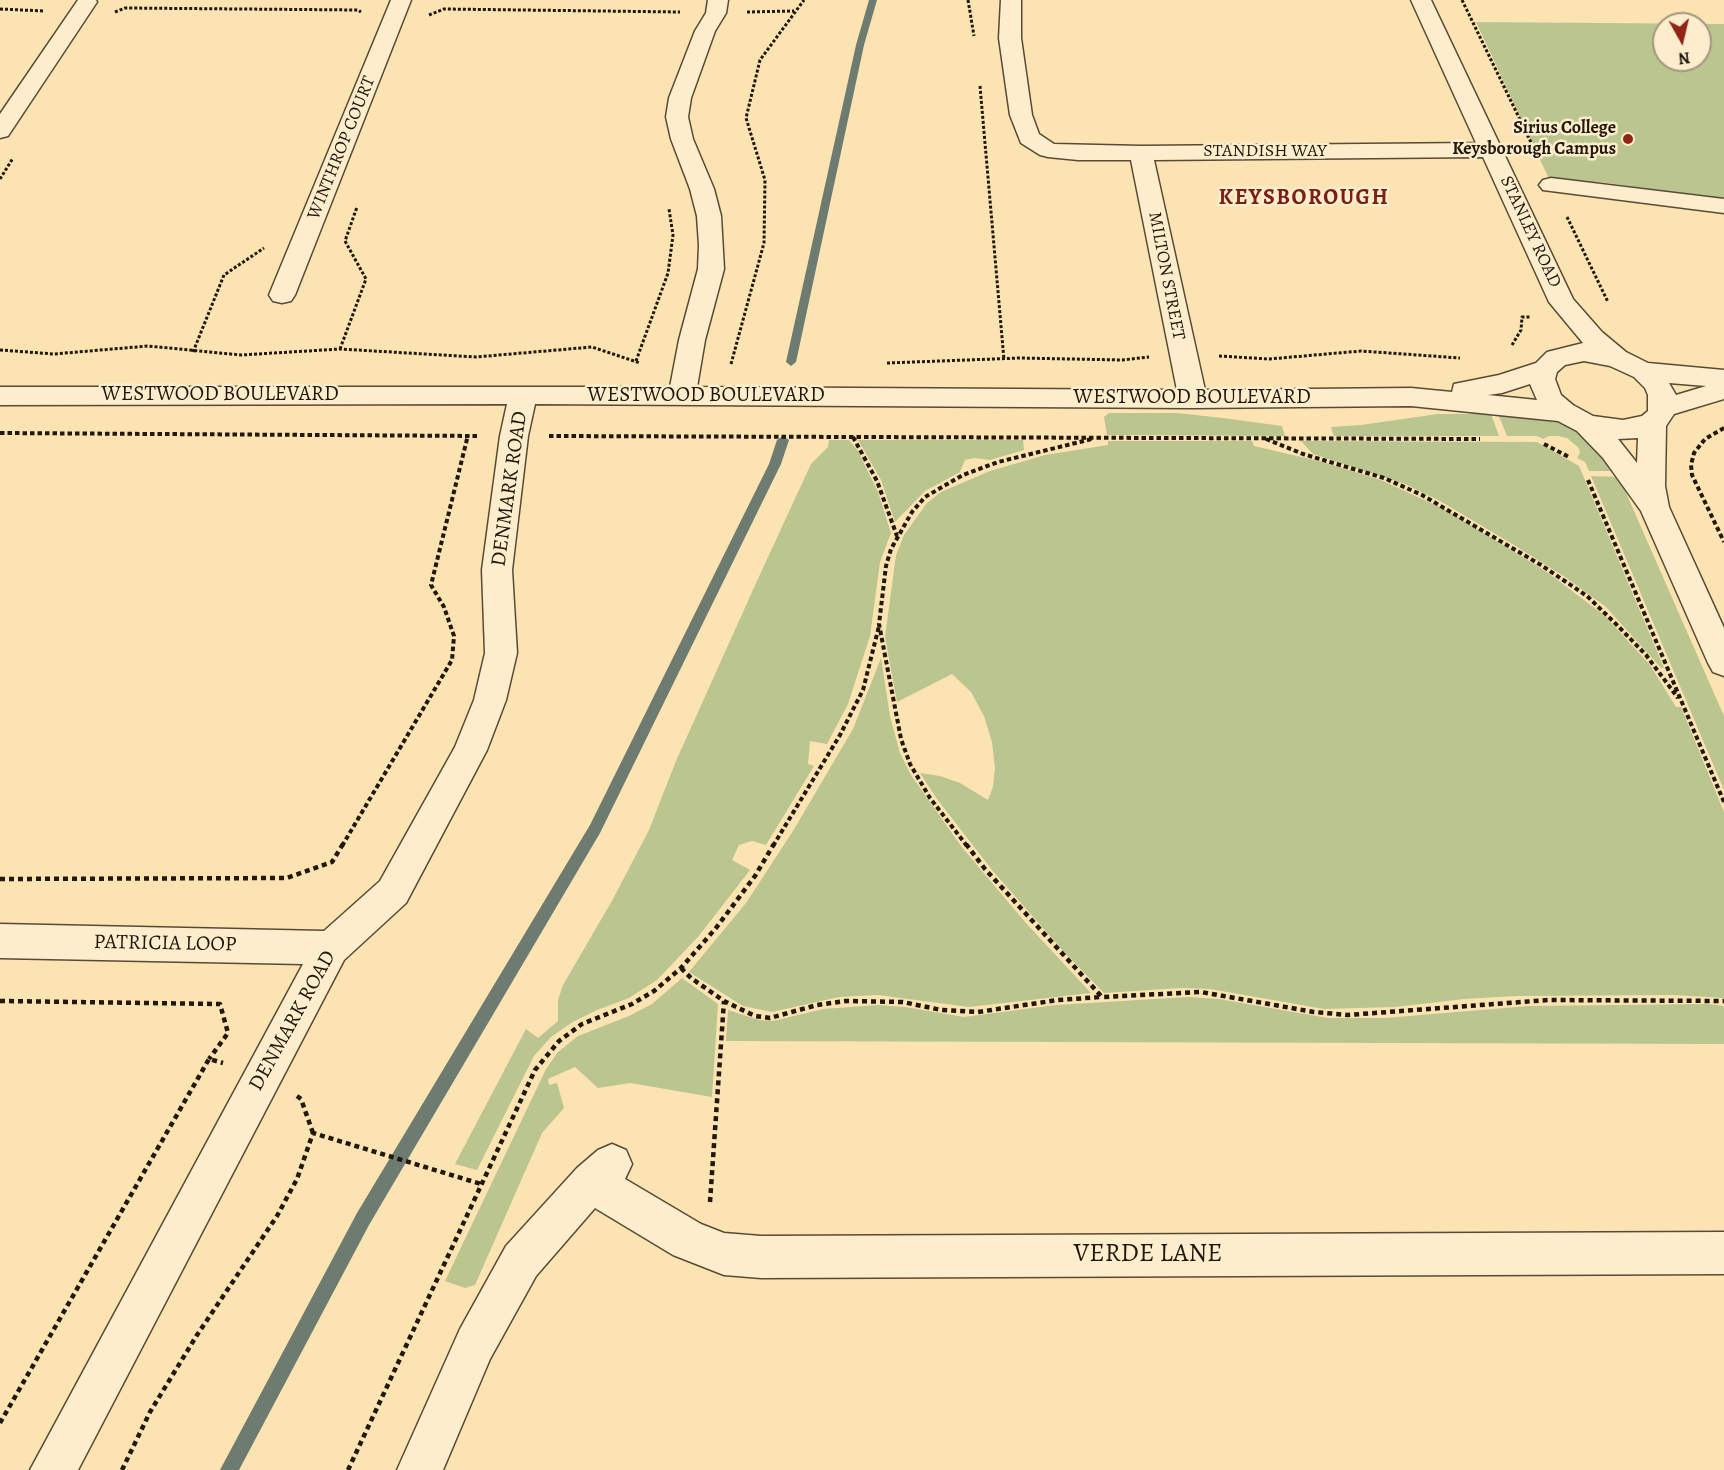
<!DOCTYPE html>
<html>
<head>
<meta charset="utf-8">
<style>
	body { margin:0 }
	#map { position:relative; width:1724px; height:1470px; overflow:hidden; background:#fbe3b2; font-family:Alegreya,serif }
	canvas { display:block }
	.north { position:absolute; left:1652px; top:12px; width:60px; height:60px; box-sizing:border-box; background:#fcedcd; border:2px solid #a4977f; border-radius:50%; rotate:172deg; font-size:16px; font-weight:700; line-height:24px; text-align:center; color:#21170b }
	.north::after { content:''; display:block; margin:auto; width:21px; height:27px; background:#8f2418; clip-path:polygon(50% 0,100% 100%,50% 72%,0 100%) }
</style>
</head>
<body>
<div id="map">
<canvas width="1724" height="1470"></canvas>
<div class="north">N</div>
</div>
<script>
const g = document.querySelector('canvas').getContext('2d');
g.lineJoin = 'round';
function fillPath(path, color) {
  g.fillStyle = color;
  g.fill(path, 'evenodd');
}
function poly(rows) {
  const path = new Path2D();
  for (const r of rows) {
    path.moveTo(r[0], r[1]);
    for (let i = 2; i < r.length; i += 2) path.lineTo(r[i], r[i + 1]);
  }
  return path;
}
function trace(path, color, width, dash) {
  g.strokeStyle = color;
  g.lineWidth = width;
  g.lineCap = dash ? 'butt' : 'round';
  g.setLineDash(dash || []);
  g.stroke(path);
}
function label(font, color, halo, rows, align = 'center') {
  g.font = font + ' Alegreya,serif';
  g.lineWidth = 5;
  g.setLineDash([]);
  g.textBaseline = 'middle';
  g.strokeStyle = halo;
  g.fillStyle = color;
  for (const [text, x, y, turn = 0] of rows) {
    g.save();
    g.translate(x, y);
    g.rotate((+turn || 0) * Math.PI / 180);
    g.textAlign = isNaN(turn) ? turn : align;
    if (halo) g.strokeText(text, 0, 0);
    g.fillText(text, 0, 0);
    g.restore();
  }
}
fillPath(poly([
	[1476,22,1724,24,1724,199,1600,182,1550,181],
	[1664,24,1700,24,1700,60,1664,60],
	[1109,413,1177,413,1223,418,1282,426,1285,436,1107,435,1104,417],
	[1438,414,1491,414,1499,436,1334,436,1331,427,1361,425],
	[1498,414,1551,420,1568,426,1582,432,1616,471,1589,471,1585,462,1577,458,1580,453,1579,448,1567,438,1558,436,1549,436,1543,439,1537,436,1507,436],
	[829,440,849,440,858,451,878,492,891,533,880,562,870,636,848,704,827,744,810,741,808,764,814,766,766,845,752,841,739,845,732,860,750,870,698,937,657,980,629,998,597,1010,571,1023,551,1037,534,1056,477,1170,455,1164,526,1029,538,1038,558,1021,558,1000,563,985,613,899,649,830,676,761,757,581,811,464,828,447],
	[858,440,1023,440,1024,450,990,460,974,458,965,460,960,472,925,491,895,522,881,480],
	[1108,441,1252,441,1254,446,1323,462,1381,480,1446,510,1547,572,1605,616,1650,665,1676,707,1681,707,1724,812,1724,998,1672,995,1517,996,1464,999,1396,1007,1324,1009,1210,989,1181,988,1104,993,1065,953,992,870,937,799,920,773,940,776,960,783,988,800,993,787,995,768,992,742,984,716,971,692,952,674,897,702,885,637,896,555,904,535,927,503,941,492,990,471,1045,455,1108,445],
	[1301,441,1537,442,1579,466,1664,668,1661,668,1606,607,1565,577,1514,545,1440,501,1405,484,1313,454],
	[1591,476,1619,477,1724,716,1724,790],
	[881,658,890,716,900,753,911,775,961,846,1025,922,1091,993,969,1007,878,995,839,997,772,1012,743,1006,689,972,746,903,793,831,853,729],
	[682,978,718,1004,712,1097,630,1083,598,1088,575,1067,548,1079,549,1085,557,1083,564,1108,542,1133,475,1285,465,1288,445,1281,546,1069,558,1052,578,1036,629,1016,652,1004],
	[1188,997,1219,999,1328,1018,1385,1018,1529,1006,1708,1004,1724,1006,1724,1044,726,1041,728,1010,759,1020,773,1021,823,1009,878,1005,905,1007,964,1017,1056,1005]
]), '#bac590');
fillPath(poly([
	[869,0,877,0,864,45,796,362,791,366,786,362,856,45,869,0],
	[783,436,789,440,781,464,600,833,369,1225,239,1470,220,1470,357,1213,590,825,769,464,777,440,783,436]
]), '#6d7b70');
const minor = poly([
	[78,0,96,0,97,2,8,136,0,138,0,114,78,0],
	[391,0,411,0,295,295,291,301,282,303,273,301,269,295,391,0],
	[708,0,728,0,726,13,715,31,691,98,688,117,693,139,714,189,721,216,724,269,705,340,697,387,1177,390,1131,160,1078,160,1048,157,1040,155,1021,143,1010,115,999,38,1001,0,1021,0,1021,38,1032,115,1039,134,1054,144,1141,146,1476,143,1411,0,1431,0,1573,299,1602,332,1626,352,1648,363,1724,370,1724,399,1674,414,1666,426,1665,486,1669,507,1724,628,1724,676,1713,672,1708,663,1641,511,1603,458,1577,431,1558,421,1411,406,1193,408,535,404,528,436,512,570,517,653,506,700,487,750,406,903,344,960,78,1470,30,1470,303,964,0,958,0,924,324,931,380,881,455,747,474,700,485,653,482,570,500,436,507,404,0,405,0,387,670,387,679,340,698,269,699,245,697,216,690,189,671,139,666,117,669,98,695,31,706,13,708,0],
	[1483,157,1549,302,1583,343,1547,352,1536,363,1499,375,1454,384,1452,392,1411,388,1205,390,1154,160,1483,157],
	[1584,361,1610,366,1634,377,1645,388,1648,395,1648,411,1642,416,1623,420,1593,416,1573,405,1561,395,1555,379,1557,372,1565,365,1584,361],
	[1669,383,1706,386,1676,395,1669,383],
	[1530,384,1537,400,1488,395,1502,393,1530,384],
	[1638,438,1637,463,1618,439,1638,438],
	[1551,178,1724,199,1724,213,1543,190,1539,185,1543,180,1551,178],
	[612,1144,626,1150,632,1164,625,1179,701,1224,724,1233,761,1236,1724,1232,1724,1274,761,1278,724,1275,673,1255,595,1208,536,1276,490,1359,443,1470,397,1470,460,1329,506,1246,577,1168,598,1150,612,1144]
]);
trace(minor, '#584a35', 3);
trace(poly([
	[968,0,974,36],
	[1462,0,1539,159],
	[0,9,44,11],
	[115,12,125,8,358,10,361,12],
	[747,12,794,11],
	[429,15,444,9,680,12],
	[980,86,1004,360],
	[0,179,13,158],
	[1567,217,1608,302],
	[1512,345,1521,330,1522,317,1531,317],
	[340,349,366,279,345,241,357,207],
	[0,350,54,354,148,346,241,355,340,349,476,357,592,347,640,363],
	[193,352,224,275,264,248],
	[1219,356,1269,359,1361,351,1460,358],
	[636,361,668,273,673,235,669,209],
	[887,363,1020,358,1122,360,1149,357],
	[731,364,764,243,765,180,746,118,760,60,804,0]
]), '#21170b', 3, [3, 2]);
trace(poly([
	[1724,428,1705,439,1694,453,1691,465,1692,475,1724,542],
	[0,433,478,436],
	[549,436,1480,439],
	[853,437,877,481,897,536],
	[1266,439,1303,454,1384,478,1422,495,1541,565,1587,596,1616,624,1646,655,1678,698],
	[1544,444,1569,457],
	[1588,480,1724,802],
	[342,846,452,660,454,636,444,607,431,585,468,435],
	[773,846,840,735,863,690,879,626],
	[967,846,930,798,910,764,901,739,879,624,886,566,891,549,912,512,925,497,963,475,998,462,1092,439]
]), '#21170b', 4, [4.5, 3]);
trace(poly([
	[966,844,985,869,1102,997,1201,992,1314,1012,1348,1015,1548,1000,1724,1001],
	[0,879,287,878,332,862,343,844],
	[681,968,691,978,724,1001,755,1016,770,1018,817,1005,846,1001,903,1002,941,1010,978,1012,1058,1000,1101,997],
	[0,1001,220,1004,228,1033,209,1059],
	[297,1096,301,1099,313,1133],
	[710,1202,724,1001],
	[0,1423,209,1059,223,1063],
	[122,1470,150,1412,197,1335,277,1216,297,1179,313,1133,481,1184],
	[348,1470,535,1070,559,1041,582,1024,632,1004,654,991,681,968,716,928,755,876,774,844]
]), '#21170b', 4.5, [5, 4]);
fillPath(minor, '#fcedcd');
for (const [x, y, r, color] of [
	[1628,139,6,"#8f2418"]
]) {
  const dot = new Path2D();
  dot.arc(x, y, r, 0, 2 * Math.PI);
  g.fillStyle = color;
  g.fill(dot);
  trace(dot, '#fcedcd', 2);
}
label('bold 18px', '#21170b', '#fcedcd', [
	["Sirius College",1616,129],
	["Keysborough Campus",1616,150]
], 'right');
label('18px', '#21170b', '#fcedcd', [
	["WINTHROP COURT",342,148,-68],
	["STANDISH WAY",1265,152],
	["STANLEY ROAD",1530,232,65],
	["MILTON STREET",1166,276,79]
]);
label('21px', '#21170b', '#fcedcd', [
	["WESTWOOD BOULEVARD",220,395],
	["WESTWOOD BOULEVARD",706,396],
	["WESTWOOD BOULEVARD",1192,398],
	["DENMARK ROAD",510,489,-82],
	["PATRICIA LOOP",165,944,1],
	["DENMARK ROAD",293,1021,-61]
]);
g.letterSpacing = '1.5px';
label('bold 22px', '#7a1f14', '#fcedcd', [
	["KEYSBOROUGH",1304,199]
]);
g.letterSpacing = '0px';
label('26px', '#21170b', '#fcedcd', [
	["VERDE LANE",1148,1255]
]);
</script>
</body>
</html>
